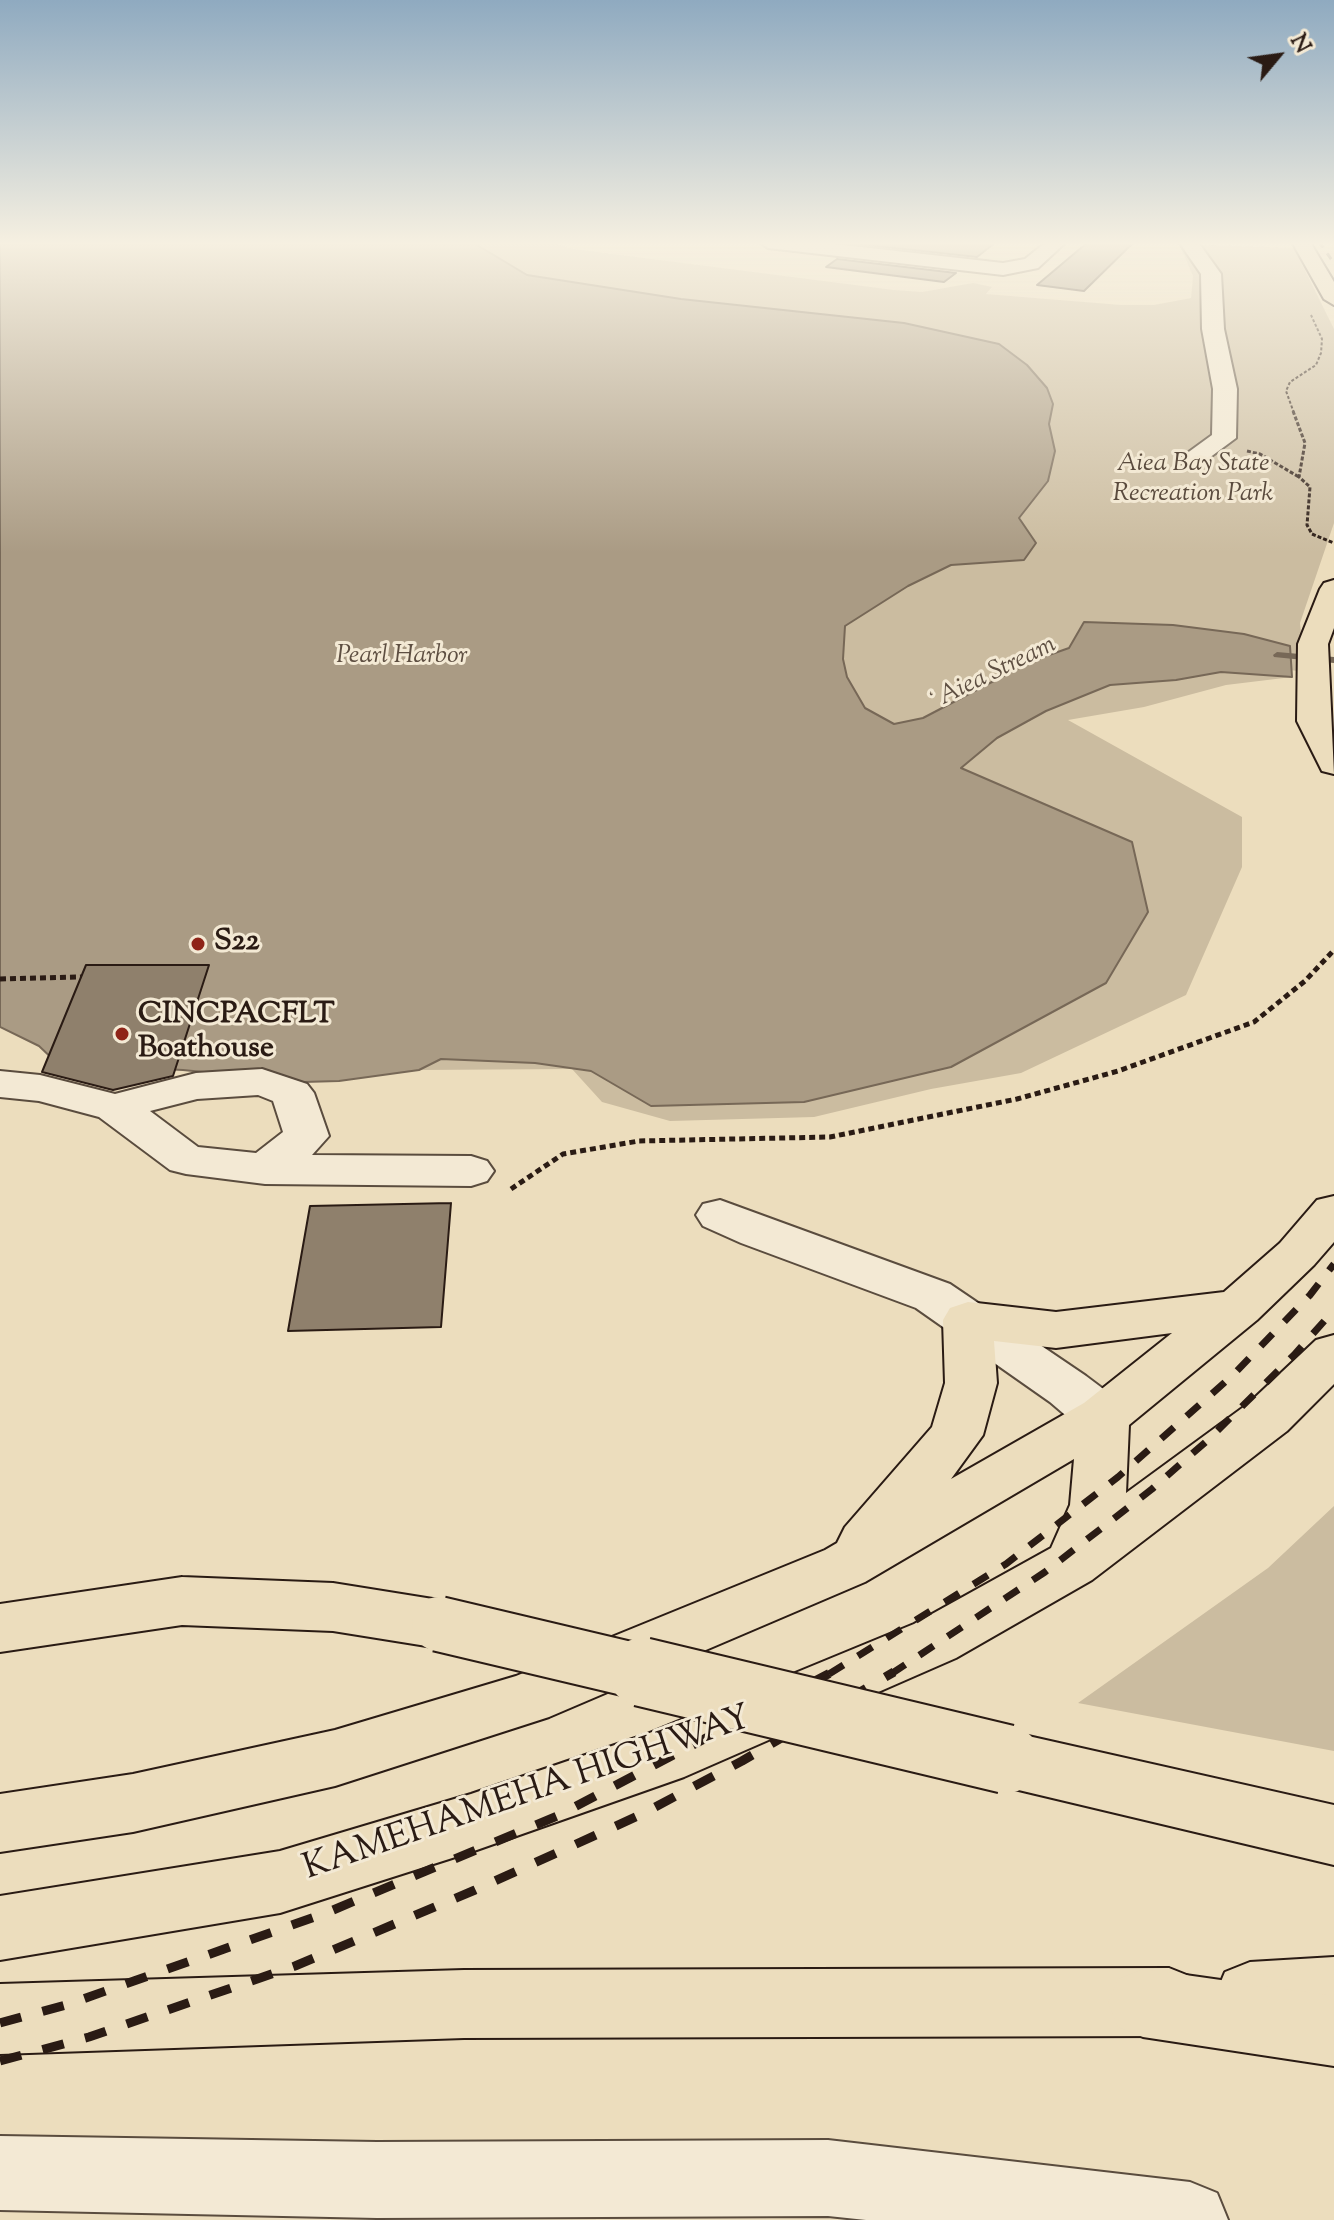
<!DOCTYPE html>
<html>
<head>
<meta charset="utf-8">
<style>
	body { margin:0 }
	#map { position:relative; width:1334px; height:2220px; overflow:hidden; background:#ecddbd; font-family:"Sorts Mill Goudy",serif }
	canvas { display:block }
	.north { position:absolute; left:1238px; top:16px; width:80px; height:80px; -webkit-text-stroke:6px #f3e9d4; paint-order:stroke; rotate:61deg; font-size:22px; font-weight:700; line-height:32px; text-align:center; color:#2a1b14 }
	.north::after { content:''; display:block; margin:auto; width:28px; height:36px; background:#2a1b14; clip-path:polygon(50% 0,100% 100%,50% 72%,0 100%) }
</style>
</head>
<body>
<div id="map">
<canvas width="1334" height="2220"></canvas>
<div class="north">N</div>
</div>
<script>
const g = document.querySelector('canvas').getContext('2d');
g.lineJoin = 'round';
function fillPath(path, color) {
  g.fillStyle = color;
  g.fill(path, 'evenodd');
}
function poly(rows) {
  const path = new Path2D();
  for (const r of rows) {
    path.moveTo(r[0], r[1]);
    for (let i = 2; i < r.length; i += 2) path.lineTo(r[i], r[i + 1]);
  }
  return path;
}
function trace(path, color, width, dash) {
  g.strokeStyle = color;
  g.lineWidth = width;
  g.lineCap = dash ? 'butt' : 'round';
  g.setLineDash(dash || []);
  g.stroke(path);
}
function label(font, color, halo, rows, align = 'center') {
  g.font = font + ' "Sorts Mill Goudy",serif';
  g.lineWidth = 6;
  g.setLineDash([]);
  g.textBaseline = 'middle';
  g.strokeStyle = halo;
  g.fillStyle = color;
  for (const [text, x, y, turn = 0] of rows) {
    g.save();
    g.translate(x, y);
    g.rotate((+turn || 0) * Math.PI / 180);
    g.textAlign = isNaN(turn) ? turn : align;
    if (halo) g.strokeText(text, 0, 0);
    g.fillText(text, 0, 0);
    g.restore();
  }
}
fillPath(poly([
	[443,242,549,242,574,249,894,290,922,292,973,283,992,287,986,294,1121,305,1154,305,1191,298,1193,276,1179,244,1294,248,1334,329,1334,523,1300,623,1305,672,1283,669,1201,636,919,728,868,741,827,632,1003,497,1048,481,1055,452,1049,424,1053,404,535,282],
	[1266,668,1292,677,1226,685,1144,707,1068,720,1242,817,1242,867,1186,995,1021,1073,931,1089,814,1117,670,1121,602,1102,572,1069,419,1070,1103,671],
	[1334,1506,1334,1751,1078,1703,1268,1568]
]), '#cbbca0');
const water = poly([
	[0,242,472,242,527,275,681,299,904,323,999,344,1027,365,1047,388,1053,404,1049,424,1055,451,1048,481,1019,518,1036,543,1024,560,951,565,908,586,845,626,843,659,847,677,865,708,894,724,923,718,1032,661,1069,648,1084,622,1173,625,1244,634,1290,646,1292,677,1221,672,1176,680,1110,685,1046,711,997,738,961,768,1132,842,1148,912,1106,983,951,1067,804,1102,651,1106,591,1071,535,1063,441,1059,419,1070,339,1081,303,1082,183,1070,58,1064,39,1046,0,1027,0,242]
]);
fillPath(water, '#aa9b84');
trace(water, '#776857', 2);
fillPath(poly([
	[1277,652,1334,657,1334,663,1274,657,1273,655,1277,652]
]), '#776857');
const building = poly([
	[861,242,996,242,977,257,858,244,861,242],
	[1088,242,1134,242,1084,291,1037,285,1088,242],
	[837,259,956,273,944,282,826,267,837,259],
	[86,965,209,965,173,1076,113,1090,42,1072,86,965],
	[451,1203,441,1327,288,1331,310,1206,451,1203]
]);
fillPath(building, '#8f806c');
trace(building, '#2a1b14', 2);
const minor = poly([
	[759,242,817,242,1003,263,1025,259,1046,242,1066,242,1038,268,1003,275,768,248,759,242],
	[1179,242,1198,242,1221,274,1224,329,1237,389,1236,438,1201,464,1192,467,1183,464,1179,459,1212,435,1213,389,1202,329,1201,274,1179,242],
	[262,1069,307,1084,314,1093,329,1136,312,1155,471,1156,487,1161,494,1171,487,1181,471,1186,265,1184,186,1174,170,1170,99,1117,39,1101,0,1097,0,1071,40,1075,115,1094,196,1073,262,1069],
	[258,1095,273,1101,283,1132,256,1153,198,1147,150,1111,197,1099,258,1095],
	[720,1200,950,1284,1086,1376,1122,1403,1129,1417,1122,1431,1103,1437,1084,1431,1050,1402,916,1308,741,1243,703,1226,696,1215,703,1204,720,1200],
	[0,2136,377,2142,828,2140,1190,2182,1217,2193,1228,2220,866,2220,828,2216,377,2218,0,2210,0,2136]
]);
const major = poly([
	[1292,242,1310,242,1334,282,1334,305,1324,299,1292,242],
	[1334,1196,1334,1242,1314,1265,1257,1320,1129,1425,1126,1493,1249,1403,1316,1340,1334,1335,1334,1384,1287,1431,1092,1580,956,1658,684,1777,471,1852,280,1913,0,1960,0,1896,280,1851,471,1794,647,1734,914,1624,1051,1548,1070,1505,1074,1459,865,1582,549,1717,335,1786,133,1832,0,1852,0,1794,133,1774,335,1730,516,1676,825,1550,837,1543,845,1527,932,1427,945,1383,943,1320,950,1308,968,1302,1056,1312,1224,1292,1280,1243,1317,1200,1334,1196],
	[1172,1333,1084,1403,951,1479,983,1435,997,1383,994,1341,1056,1348,1172,1333],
	[182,1577,333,1583,439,1600,460,1607,468,1624,460,1641,439,1648,333,1631,182,1625,0,1652,0,1604,182,1577],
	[1006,1731,1334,1805,1334,1865,1006,1787,984,1779,975,1759,984,1739,1006,1731],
	[1334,1957,1334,2025,1250,2030,1225,2020,1215,1996,1225,1972,1250,1962,1334,1957],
	[1169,1968,1194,1978,1204,2002,1194,2026,1169,2036,464,2038,0,2054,0,1984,464,1970,1169,1968]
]);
const highway = poly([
	[1334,580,1334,628,1328,644,1334,774,1322,771,1297,721,1298,644,1320,589,1324,583,1334,580],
	[1143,1969,1334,1996,1334,2066,1143,2037,1118,2027,1108,2003,1118,1979,1143,1969]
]);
trace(minor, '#5a4c3e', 4);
trace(major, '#2a1b14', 4);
trace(highway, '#2a1b14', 4);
trace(poly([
	[1294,413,1286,391,1290,382,1316,365,1321,353,1322,339,1311,315]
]), '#2a1b14', 2, [3, 2]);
trace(poly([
	[1293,411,1305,443,1299,477,1310,487,1307,525,1312,534,1334,543],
	[1247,451,1260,454,1299,477]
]), '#2a1b14', 3, [4, 2]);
trace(poly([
	[0,979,81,977],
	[511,1189,563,1154,639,1141,830,1137,1017,1099,1118,1071,1254,1022,1305,981,1334,950]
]), '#2a1b14', 5, [6, 4]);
fillPath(minor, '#f3e9d4');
fillPath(major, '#ecddbd');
fillPath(highway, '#ecddbd');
trace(poly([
	[1319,242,1334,263]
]), '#2a1b14', 3, [7, 7]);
trace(poly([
	[829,1674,1006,1564,1118,1477,1233,1375,1310,1295,1334,1264],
	[891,1674,1045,1572,1152,1489,1209,1439,1294,1355,1334,1310]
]), '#2a1b14', 7, [17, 17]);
trace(poly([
	[0,2023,66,2005,326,1913,557,1816,832,1672],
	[0,2061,89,2037,295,1966,475,1890,640,1815,742,1761,894,1672]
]), '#2a1b14', 9, [22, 22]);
const majorBridgeFar1 = poly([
	[439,1624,650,1674]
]);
const majorBridge = poly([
	[642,1672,1006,1759]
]);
trace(majorBridgeFar1, '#2a1b14', 58, []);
trace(majorBridge, '#2a1b14', 72, []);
trace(majorBridgeFar1, '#ecddbd', 54);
trace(majorBridge, '#ecddbd', 68);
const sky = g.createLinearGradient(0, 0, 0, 553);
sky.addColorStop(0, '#8faac0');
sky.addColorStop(0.44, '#f6f0e1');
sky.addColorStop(1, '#f6f0e100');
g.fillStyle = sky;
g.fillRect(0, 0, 1334, 553);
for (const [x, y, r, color] of [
	[198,944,8,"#8f2418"],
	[122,1034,8,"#8f2418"]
]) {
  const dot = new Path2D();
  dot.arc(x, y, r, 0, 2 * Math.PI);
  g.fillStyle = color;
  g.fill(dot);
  trace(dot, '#f3e9d4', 3);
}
label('italic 26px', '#5a4b3e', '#f3e9d4', [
	["Aiea Bay State",1193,466],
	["Recreation Park",1193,496]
]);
label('italic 26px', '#5d4e41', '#f3e9d4', [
	["Pearl Harbor",402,658],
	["ʻAiea Stream",993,675,-26]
]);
label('bold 30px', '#2a1b14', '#f3e9d4', [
	["S22",214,944],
	["CINCPACFLT",138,1017],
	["Boathouse",138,1051]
], 'left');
label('36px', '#2a1b14', '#f3e9d4', [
	["KAMEHAMEHA HIGHWAY",528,1796,-19]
]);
</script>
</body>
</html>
